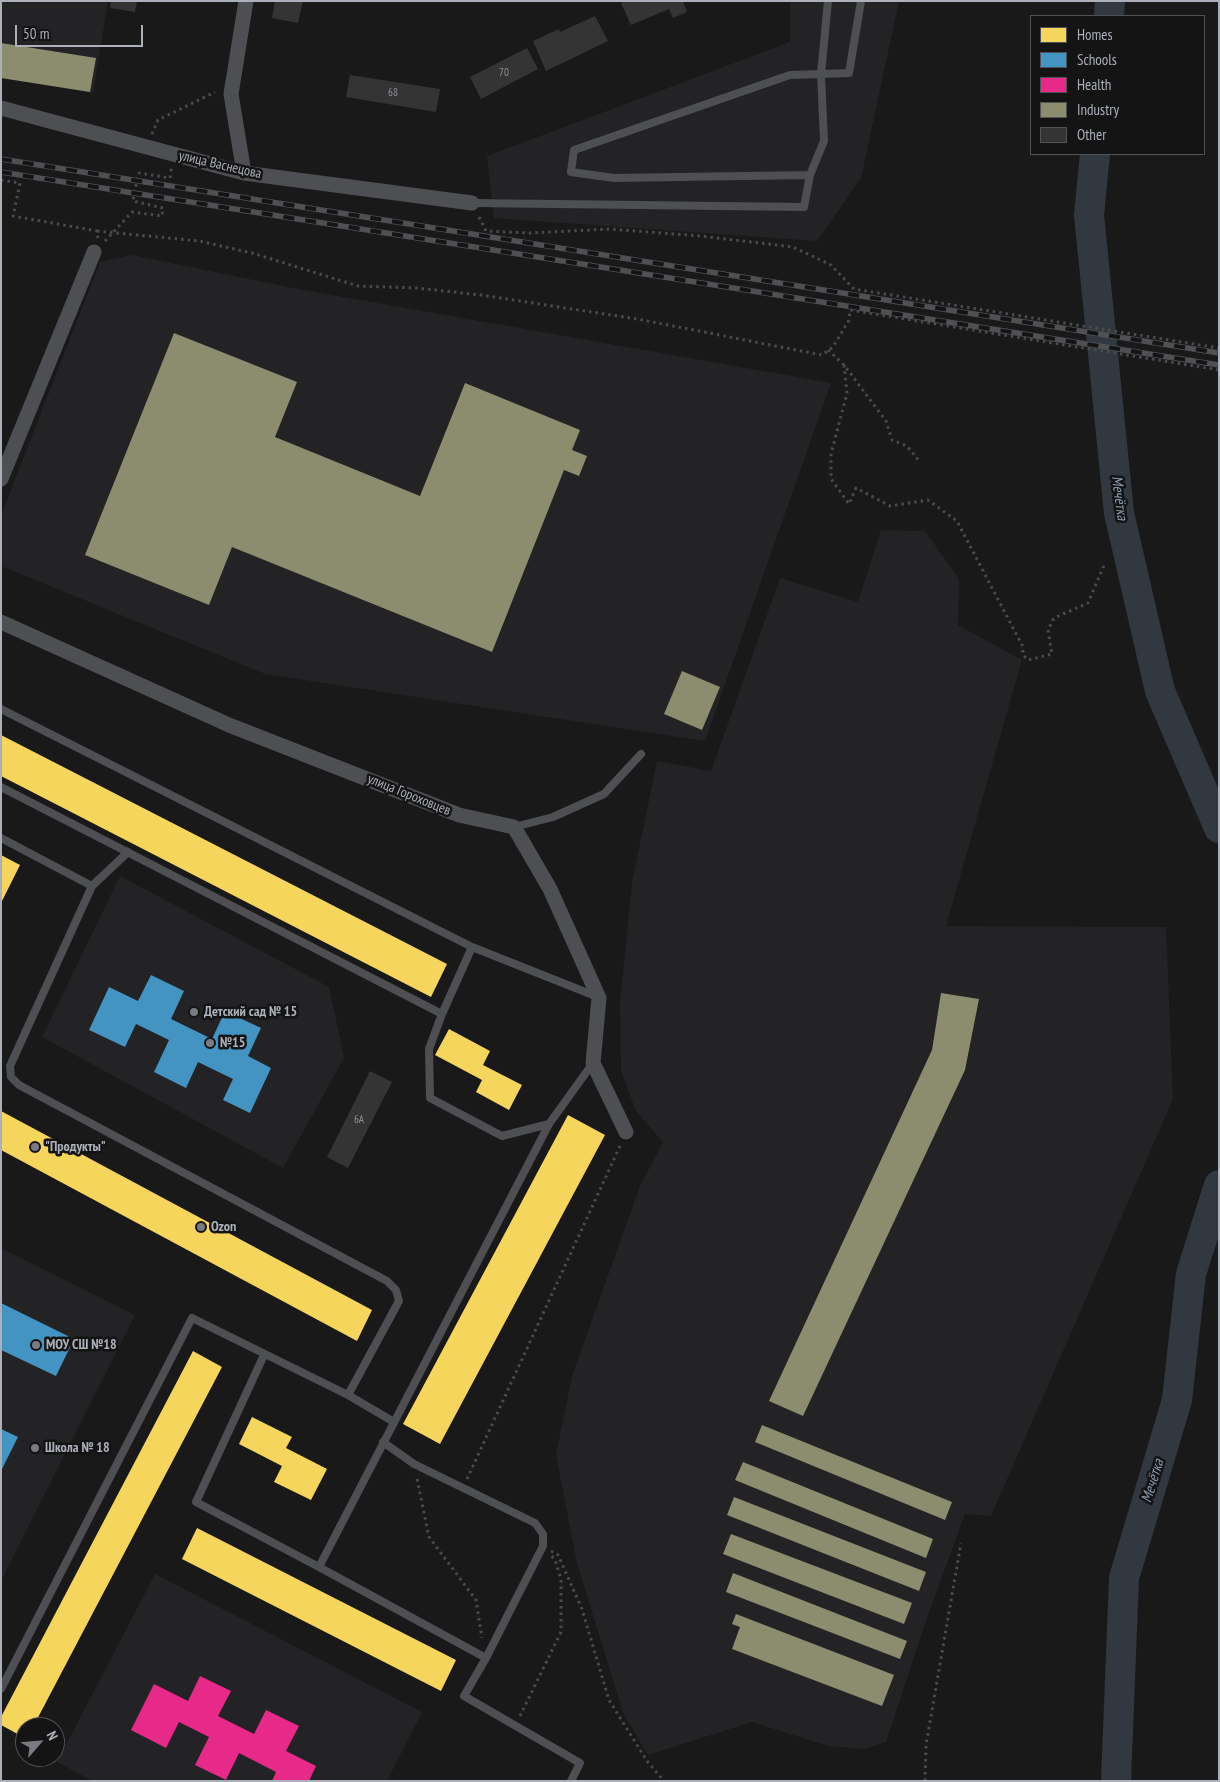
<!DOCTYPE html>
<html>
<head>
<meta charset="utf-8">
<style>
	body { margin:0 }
	#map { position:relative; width:1220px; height:1782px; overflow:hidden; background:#19191a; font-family:"PT Sans Narrow",sans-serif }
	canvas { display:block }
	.frame { position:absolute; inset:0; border:2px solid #acb0b9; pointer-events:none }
	.legend { position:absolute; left:1030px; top:15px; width:175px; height:140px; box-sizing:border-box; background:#141415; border:1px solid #515257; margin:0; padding:6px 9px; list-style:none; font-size:15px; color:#acb0b9 }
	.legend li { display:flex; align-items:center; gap:10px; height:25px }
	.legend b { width:25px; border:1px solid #515257 }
	.north { position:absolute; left:15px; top:1717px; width:50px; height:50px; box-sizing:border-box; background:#141415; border:1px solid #515257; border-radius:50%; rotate:63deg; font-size:14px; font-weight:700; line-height:20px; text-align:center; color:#acb0b9 }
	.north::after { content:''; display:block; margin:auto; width:18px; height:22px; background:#797b81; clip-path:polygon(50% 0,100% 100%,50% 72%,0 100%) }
	.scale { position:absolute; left:15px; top:25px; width:128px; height:22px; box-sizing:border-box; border:2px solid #acb0b9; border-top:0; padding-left:6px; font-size:15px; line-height:18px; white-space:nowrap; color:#acb0b9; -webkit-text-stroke:4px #141415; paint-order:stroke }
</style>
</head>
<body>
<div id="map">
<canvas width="1220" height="1782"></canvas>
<div class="frame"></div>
<ul class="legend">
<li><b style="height:14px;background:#f6d55c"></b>Homes</li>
<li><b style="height:14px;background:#4393c3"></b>Schools</li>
<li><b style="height:14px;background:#e7298a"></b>Health</li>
<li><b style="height:14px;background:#8c8c6e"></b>Industry</li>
<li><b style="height:14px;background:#343435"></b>Other</li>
</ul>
<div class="north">N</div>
<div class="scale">50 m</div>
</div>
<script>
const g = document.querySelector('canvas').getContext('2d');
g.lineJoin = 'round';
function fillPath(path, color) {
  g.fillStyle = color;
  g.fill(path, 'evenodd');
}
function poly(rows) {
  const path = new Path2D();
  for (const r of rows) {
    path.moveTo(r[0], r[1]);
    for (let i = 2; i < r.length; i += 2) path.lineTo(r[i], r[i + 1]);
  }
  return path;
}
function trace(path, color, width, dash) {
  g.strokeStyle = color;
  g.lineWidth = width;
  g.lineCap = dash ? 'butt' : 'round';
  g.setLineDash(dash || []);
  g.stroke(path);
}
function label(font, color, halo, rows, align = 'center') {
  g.font = font + ' "PT Sans Narrow",sans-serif';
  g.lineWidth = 5;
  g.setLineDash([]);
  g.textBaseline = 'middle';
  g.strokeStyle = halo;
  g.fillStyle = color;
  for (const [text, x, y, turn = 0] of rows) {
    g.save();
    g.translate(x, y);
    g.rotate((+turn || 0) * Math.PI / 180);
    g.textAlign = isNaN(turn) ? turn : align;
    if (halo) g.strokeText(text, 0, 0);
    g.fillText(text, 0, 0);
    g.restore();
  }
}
fillPath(poly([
	[1,1,108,1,93,93,1,78],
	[790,1,899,1,861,178,817,241,494,218,487,156,790,42],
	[132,255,298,289,831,383,705,741,265,674,1,566,1,515,100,262],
	[881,530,925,531,959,579,958,625,1022,660,946,926,1166,927,1173,1099,991,1516,965,1514,928,1615,886,1742,864,1749,828,1746,752,1722,648,1755,623,1713,577,1563,556,1455,572,1376,640,1186,663,1142,636,1111,621,1071,620,1002,632,883,657,761,711,771,780,578,858,602],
	[120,876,329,987,344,1058,283,1168,42,1037],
	[1,1248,135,1315,1,1581],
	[155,1574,422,1712,387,1781,93,1781,57,1762]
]), '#232325');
fillPath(poly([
	[1,735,447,964,431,997,1,776],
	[1,855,20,865,1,903],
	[449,1029,490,1051,483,1065,522,1085,509,1110,476,1092,482,1080,435,1055],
	[1,1111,372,1310,357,1341,1,1150],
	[568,1115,605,1135,440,1444,403,1424],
	[193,1351,222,1367,33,1727,25,1727,25,1738,1,1725,1,1717],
	[252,1417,292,1437,286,1448,327,1469,311,1500,274,1482,282,1466,239,1444],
	[197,1528,456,1660,441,1691,182,1559]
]), '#f6d55c');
fillPath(poly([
	[151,975,184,991,171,1019,212,1039,225,1011,261,1028,248,1056,271,1068,250,1113,223,1100,233,1079,198,1062,186,1088,154,1072,169,1040,136,1024,125,1047,89,1030,109,987,138,1001],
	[1,1303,74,1339,56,1376,1,1350],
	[1,1429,18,1437,1,1471]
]), '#4393c3');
fillPath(poly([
	[200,1676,231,1691,218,1716,254,1734,266,1710,299,1726,286,1751,316,1766,309,1781,272,1781,276,1772,239,1753,226,1780,195,1765,209,1737,179,1722,166,1748,131,1730,154,1684,188,1701]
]), '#e7298a');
fillPath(poly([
	[1,43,96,58,90,92,1,78],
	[174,333,297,382,275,437,420,496,465,383,580,430,572,450,587,456,579,476,564,470,492,652,232,547,209,605,85,555],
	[682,671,720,687,702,730,664,714],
	[941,993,979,999,965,1070,803,1416,769,1401,932,1050],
	[762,1425,952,1502,945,1520,755,1442],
	[743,1462,933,1539,926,1558,735,1480],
	[734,1497,926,1572,919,1591,727,1515],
	[731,1534,912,1603,904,1624,723,1554],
	[733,1573,907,1641,900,1659,726,1592],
	[736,1614,894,1675,882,1706,732,1649,740,1627,732,1624]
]), '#8c8c6e');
trace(poly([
	[1109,16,1110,1],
	[1095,154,1089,215,1119,513,1160,691,1219,828],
	[1116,1781,1124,1578,1177,1400,1191,1274,1219,1185]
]), '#31383f', 30);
fillPath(poly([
	[111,1,137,1,135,12,110,8],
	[275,1,303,1,298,23,272,18],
	[626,1,683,1,687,12,673,18,669,9,631,25,621,3],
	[595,16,608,41,546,71,533,41,559,29,560,32],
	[527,48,538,69,481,99,470,77],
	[350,75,440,89,436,112,346,97],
	[370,1071,392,1082,348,1168,327,1157]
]), '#343435');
trace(poly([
	[152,134,158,120,215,92],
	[1,180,20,183,13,216,97,231,98,238],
	[479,217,486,231,530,233,610,229,701,236,793,247,831,265,854,289,1219,348],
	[97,231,199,241,252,253,358,286,417,288,481,295,637,319,822,355,833,347,849,320,850,310,1219,370],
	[105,241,132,212,162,216,163,208,133,201,134,193,139,173,170,178,171,170,169,169],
	[828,350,844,365,886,421,892,440,907,446,920,462],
	[844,365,847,393,831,454,831,479,849,504,856,488,890,506,928,500,957,521,1023,647,1023,655,1028,660,1052,654,1048,630,1054,618,1088,603,1105,563],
	[417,1479,429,1537,476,1600,482,1638],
	[467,1479,620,1146],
	[551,1551,558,1555,582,1609,609,1700,647,1761,664,1781],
	[520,1716,561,1632,561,1579,555,1560,550,1554],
	[925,1781,926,1745,961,1543]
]), '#494b4d', 3, [2.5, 4]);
trace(poly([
	[828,1,821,74,824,141,810,175,614,178,571,172,574,150,790,75,821,74,849,73,861,1],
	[472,203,804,207,810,175],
	[1,709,472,947,442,1014,1,787],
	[514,827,553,817,604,794,641,754],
	[1,838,92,886],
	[128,852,92,886,10,1066,11,1077,19,1085,387,1281,396,1290,399,1301,348,1395,394,1422],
	[472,947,598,997],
	[442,1014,429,1049,430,1098,502,1136,549,1124],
	[264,1355,196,1502,319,1567],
	[383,1442,414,1464,535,1523,543,1534,543,1546,486,1658],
	[1,1689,192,1318,348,1395],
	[571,1781,580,1763,464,1696,486,1658,319,1567,549,1124,593,1063]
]), '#4e4f52', 8);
trace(poly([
	[1,108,244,173,472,203],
	[244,173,231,94,246,1],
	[1,479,94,252],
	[1,622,229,725,459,815,514,827,550,889,599,998,593,1063,626,1132]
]), '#4e4f52', 15);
const rail = poly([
	[1,159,1219,353],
	[1,172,1219,365]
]);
trace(rail, '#4f5053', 5.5);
trace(rail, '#141415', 4, [11]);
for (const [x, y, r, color] of [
	[194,1012,5,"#797b81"],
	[210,1043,5,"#797b81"],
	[35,1147,5,"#797b81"],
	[201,1227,5,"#797b81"],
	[36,1345,5,"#797b81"],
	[35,1448,5,"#797b81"]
]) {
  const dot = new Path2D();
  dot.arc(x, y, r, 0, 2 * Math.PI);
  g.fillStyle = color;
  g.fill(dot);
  trace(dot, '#141415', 2);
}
label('11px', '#8e9198', null, [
	["70",504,73],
	["68",393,93],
	["6А",359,1120]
]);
label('14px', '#acb0b9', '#141415', [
	["улица Васнецова",220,165,13],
	["улица Гороховцев",409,795,22]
]);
label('bold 14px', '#acb0b9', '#141415', [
	["Детский сад № 15",204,1012],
	["№15",220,1043],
	["\"Продукты\"",45,1147],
	["Ozon",211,1227],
	["МОУ СШ №18",46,1345],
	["Школа № 18",45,1448]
], 'left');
label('italic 15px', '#869db1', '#141415', [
	["Мечётка",1119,498,82],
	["Мечётка",1153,1481,-73]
]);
</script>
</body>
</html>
